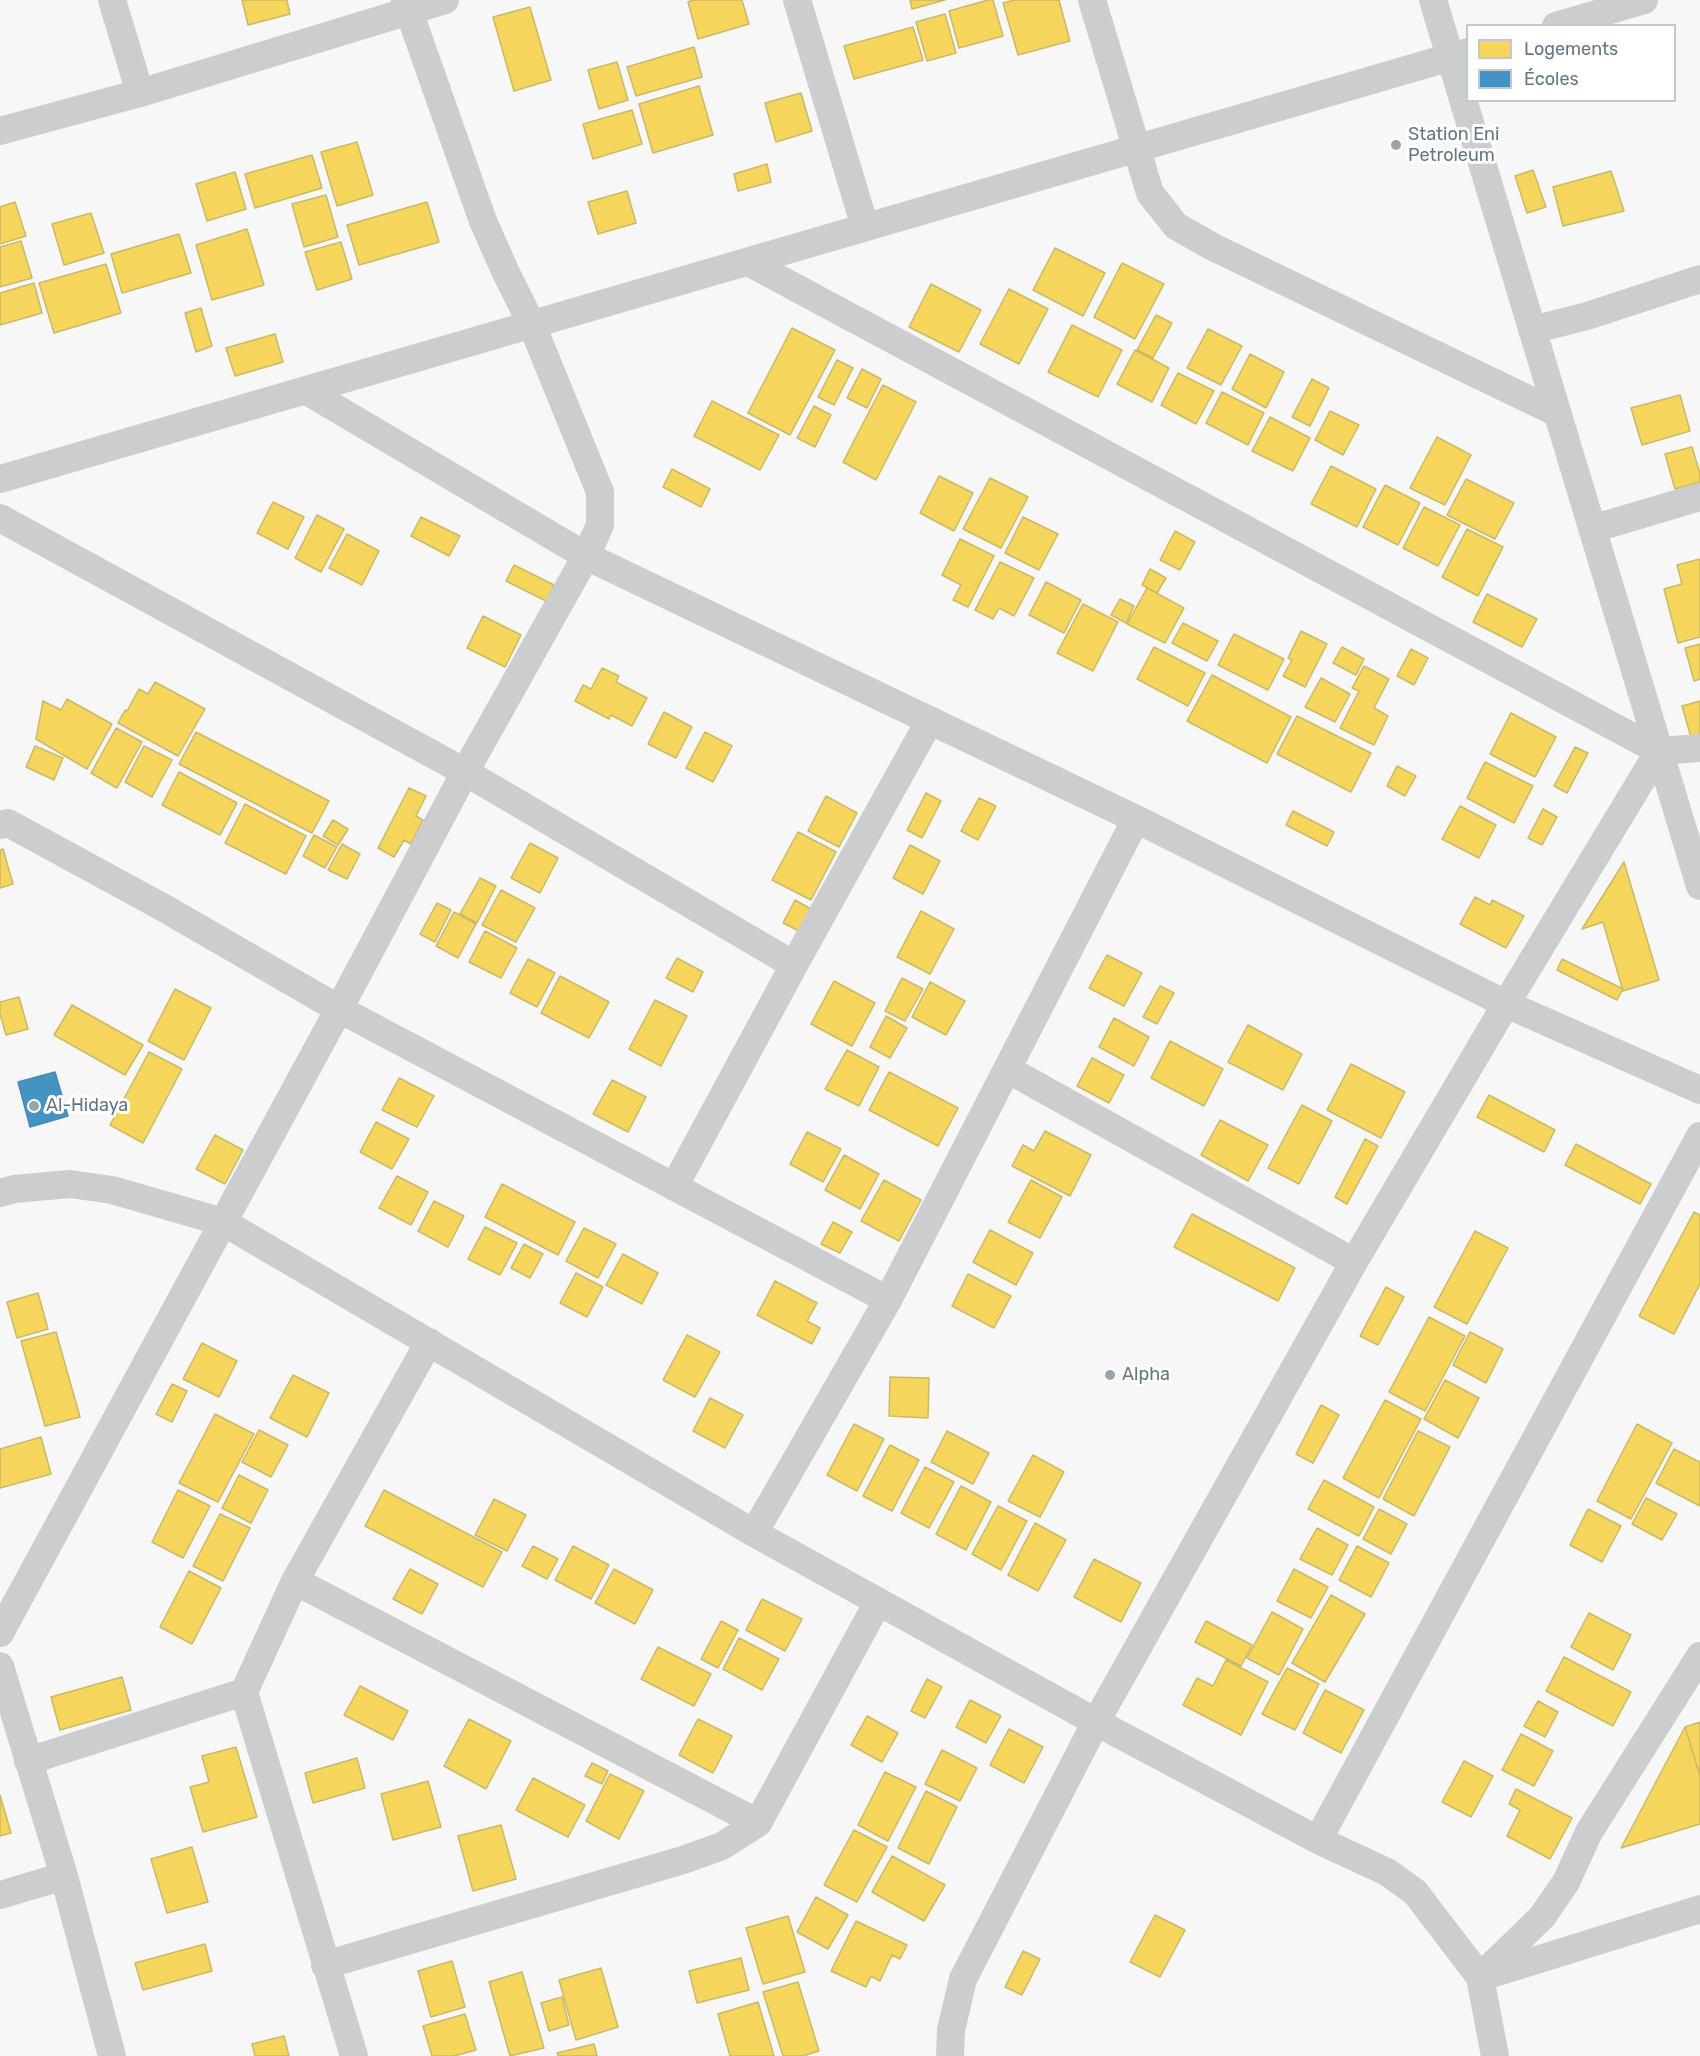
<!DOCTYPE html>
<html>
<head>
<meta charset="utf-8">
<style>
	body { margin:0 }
	#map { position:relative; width:1700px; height:2056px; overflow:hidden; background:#f7f7f7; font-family:Rubik,sans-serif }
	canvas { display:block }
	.legend { position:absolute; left:1466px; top:24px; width:210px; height:78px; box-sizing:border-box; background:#fff; border:2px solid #c0c9cd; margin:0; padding:8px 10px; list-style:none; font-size:18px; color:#627782 }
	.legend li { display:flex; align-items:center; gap:12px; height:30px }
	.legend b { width:30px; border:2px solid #c0c9cd }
</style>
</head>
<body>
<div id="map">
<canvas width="1700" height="2056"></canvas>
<ul class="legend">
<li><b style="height:16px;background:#f6d55c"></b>Logements</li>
<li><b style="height:16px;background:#4393c3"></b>Écoles</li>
</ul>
</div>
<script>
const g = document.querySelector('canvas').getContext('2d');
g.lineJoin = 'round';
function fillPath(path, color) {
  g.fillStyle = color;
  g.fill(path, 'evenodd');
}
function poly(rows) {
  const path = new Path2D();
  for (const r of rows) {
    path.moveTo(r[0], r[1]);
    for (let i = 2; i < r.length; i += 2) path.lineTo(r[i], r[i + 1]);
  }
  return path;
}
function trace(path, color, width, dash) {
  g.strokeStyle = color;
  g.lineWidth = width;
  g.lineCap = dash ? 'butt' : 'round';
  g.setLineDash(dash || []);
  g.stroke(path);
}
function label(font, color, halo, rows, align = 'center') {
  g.font = font + ' Rubik,sans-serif';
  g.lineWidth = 6;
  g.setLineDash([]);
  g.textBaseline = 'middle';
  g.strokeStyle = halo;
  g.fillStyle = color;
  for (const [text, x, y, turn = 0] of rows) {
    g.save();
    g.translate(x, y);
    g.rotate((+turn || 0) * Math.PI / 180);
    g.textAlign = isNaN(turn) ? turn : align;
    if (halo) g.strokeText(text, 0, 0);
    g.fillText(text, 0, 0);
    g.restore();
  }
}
const homes = poly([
	[242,0,287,0,290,14,248,25,242,0],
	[693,0,742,0,749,24,698,39,688,2,693,0],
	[910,0,945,0,912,9,910,0],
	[988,0,993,0,1003,36,959,48,949,11,988,0],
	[1014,0,1059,0,1070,41,1018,55,1003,3,1014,0],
	[530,7,551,80,514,91,493,17,530,7],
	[945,14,956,53,927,61,916,22,945,14],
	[913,27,923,60,854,79,844,46,913,27],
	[694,47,702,77,636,96,627,67,694,47],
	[617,62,628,100,599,109,588,70,617,62],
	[699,86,713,135,653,153,639,104,699,86],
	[801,93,812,131,776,142,765,103,801,93],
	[632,110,642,144,593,159,583,124,632,110],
	[357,142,373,195,337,206,321,152,357,142],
	[312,155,322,188,255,208,245,174,312,155],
	[767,164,771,182,738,191,734,174,767,164],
	[1533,170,1546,207,1527,213,1515,176,1533,170],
	[1611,171,1624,211,1563,226,1553,187,1611,171],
	[235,172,246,209,207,221,196,184,235,172],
	[627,191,636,223,598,234,588,202,627,191],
	[326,195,338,237,304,247,292,204,326,195],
	[15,202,26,236,0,244,0,207,15,202],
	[427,202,439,242,359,265,347,225,427,202],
	[91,213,104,253,64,265,52,224,91,213],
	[247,229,264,285,212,300,196,245,247,229],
	[179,234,191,273,122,293,111,254,179,234],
	[21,241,32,278,0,287,0,247,21,241],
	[341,242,352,279,317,290,305,252,341,242],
	[1055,248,1105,273,1083,316,1033,290,1055,248],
	[1122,263,1164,284,1135,339,1094,317,1122,263],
	[106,264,121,313,54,333,39,283,106,264],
	[34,283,42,313,0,325,0,293,34,283],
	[931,284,981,310,959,352,909,327,931,284],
	[1009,289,1048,309,1019,364,980,344,1009,289],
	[201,308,212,346,196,352,185,313,201,308],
	[1156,315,1172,323,1153,358,1137,350,1156,315],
	[1072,325,1122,350,1098,397,1048,372,1072,325],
	[792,328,835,350,790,435,748,413,792,328],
	[1208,329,1242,346,1221,385,1187,368,1208,329],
	[275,334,283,362,235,376,226,348,275,334],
	[1135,350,1169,368,1152,402,1117,384,1135,350],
	[1250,354,1284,372,1266,408,1232,389,1250,354],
	[837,360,853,368,834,405,818,397,837,360],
	[862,369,881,379,867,408,847,398,862,369],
	[1178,373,1214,391,1196,424,1161,405,1178,373],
	[1312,379,1329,388,1310,426,1292,417,1312,379],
	[883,385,916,402,876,480,843,462,883,385],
	[1222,392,1264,413,1248,445,1206,423,1222,392],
	[1680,395,1690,431,1642,445,1631,408,1680,395],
	[712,401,779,435,760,470,694,436,712,401],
	[814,406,831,415,815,447,797,438,814,406],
	[1330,411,1359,425,1343,455,1315,440,1330,411],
	[1270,417,1310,438,1293,471,1252,451,1270,417],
	[1437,437,1471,455,1445,505,1410,488,1437,437],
	[1692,447,1700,474,1700,482,1675,489,1665,454,1692,447],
	[1331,466,1376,489,1357,527,1311,504,1331,466],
	[672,469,710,489,701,507,663,487,672,469],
	[939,476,973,493,954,531,920,513,939,476],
	[990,478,1028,497,1001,548,963,529,990,478],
	[1466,479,1514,503,1495,539,1447,515,1466,479],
	[1385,485,1420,503,1398,545,1363,527,1385,485],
	[273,502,304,517,288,549,257,533,273,502],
	[1424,507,1460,525,1438,566,1403,548,1424,507],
	[317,515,344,529,321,572,295,558,317,515],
	[421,517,460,536,449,556,411,536,421,517],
	[1023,517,1058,534,1039,570,1005,553,1023,517],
	[1467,529,1503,547,1478,596,1442,577,1467,529],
	[1175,531,1195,542,1180,570,1160,560,1175,531],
	[347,534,379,551,362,585,329,568,347,534],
	[960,539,994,556,968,607,953,600,961,585,942,575,960,539],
	[1700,559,1700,637,1678,643,1664,589,1682,584,1677,565,1700,559],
	[1000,562,1034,578,1014,616,999,608,993,619,975,610,1000,562],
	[514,565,554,585,546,601,506,581,514,565],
	[1150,569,1166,578,1157,593,1142,585,1150,569],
	[1046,582,1081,600,1064,633,1029,615,1046,582],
	[1147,588,1184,608,1165,643,1127,624,1147,588],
	[1487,594,1537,619,1522,647,1473,622,1487,594],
	[1120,599,1134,606,1126,623,1111,615,1120,599],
	[1083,604,1118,622,1093,671,1057,653,1083,604],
	[483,616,521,635,505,667,467,648,483,616],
	[1183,623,1218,641,1207,661,1172,643,1183,623],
	[1301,631,1327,644,1305,687,1283,676,1292,660,1288,658,1301,631],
	[1234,634,1284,659,1268,690,1218,665,1234,634],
	[1700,644,1700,679,1694,681,1685,648,1700,644],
	[1154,647,1205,673,1188,706,1137,679,1154,647],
	[1342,647,1364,659,1356,675,1333,663,1342,647],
	[1411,649,1428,658,1414,685,1397,676,1411,649],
	[1364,666,1389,679,1374,708,1388,716,1374,745,1340,728,1359,691,1352,688,1364,666],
	[602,668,619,676,616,682,647,698,632,726,611,715,609,719,575,701,583,685,591,689,602,668],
	[1212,675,1291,717,1267,763,1187,721,1212,675],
	[1321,678,1350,694,1335,722,1305,707,1321,678],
	[155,682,205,709,178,756,118,723,125,710,127,711,139,689,148,694,155,682],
	[67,699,112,724,87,769,36,739,43,701,61,710,67,699],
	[1700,701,1700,739,1692,741,1682,706,1700,701],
	[664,712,692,727,676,758,648,744,664,712],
	[1511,713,1556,737,1535,777,1490,754,1511,713],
	[1297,716,1371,753,1351,792,1277,754,1297,716],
	[116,728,142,742,117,788,91,773,116,728],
	[196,732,329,801,312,833,179,764,196,732],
	[705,732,732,746,713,782,686,768,705,732],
	[35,746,63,758,54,780,26,767,35,746],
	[144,746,172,760,152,797,125,782,144,746],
	[1575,747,1588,753,1567,793,1554,786,1575,747],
	[1485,762,1533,786,1514,823,1467,798,1485,762],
	[1397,766,1416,776,1405,796,1387,786,1397,766],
	[179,772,237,803,220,835,162,805,179,772],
	[409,788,426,796,416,816,423,820,411,844,404,840,394,857,378,848,409,788],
	[926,793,941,801,922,838,907,830,926,793],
	[826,796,857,813,839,847,808,831,826,796],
	[979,798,996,806,978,840,961,831,979,798],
	[245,804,306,836,286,874,225,843,245,804],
	[1460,806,1496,825,1479,858,1442,839,1460,806],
	[1543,809,1557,817,1542,845,1528,838,1543,809],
	[1293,811,1334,832,1327,846,1286,825,1293,811],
	[333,820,348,829,338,845,323,836,333,820],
	[798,832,836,852,811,900,772,880,798,832],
	[314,835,337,847,325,868,303,856,314,835],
	[530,843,558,858,540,893,511,878,530,843],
	[342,844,360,854,347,879,328,870,342,844],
	[910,845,940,861,923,894,893,878,910,845],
	[3,849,13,884,0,888,0,850,3,849],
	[1624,862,1659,980,1623,991,1603,922,1582,929,1624,862],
	[480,878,496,886,477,923,460,914,480,878],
	[501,890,535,908,516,942,482,925,501,890],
	[1475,897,1490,905,1492,900,1524,916,1506,948,1460,924,1475,897],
	[795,900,811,909,799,931,783,923,795,900],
	[437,903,451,910,435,942,420,934,437,903],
	[921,911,954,929,930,974,897,957,921,911],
	[454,912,476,924,458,958,436,946,454,912],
	[485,931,517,948,501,978,469,962,485,931],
	[1107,955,1142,973,1124,1006,1089,988,1107,955],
	[677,958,703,972,693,992,666,978,677,958],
	[528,959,555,973,537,1007,510,993,528,959],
	[1562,959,1623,989,1617,1000,1557,970,1562,959],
	[560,976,609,1002,589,1038,541,1013,560,976],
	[902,978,923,989,905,1021,885,1011,902,978],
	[834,981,875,1003,852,1046,811,1024,834,981],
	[930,982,965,1001,946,1035,912,1017,930,982],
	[1160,986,1174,993,1157,1024,1143,1017,1160,986],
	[175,989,211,1008,184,1060,148,1041,175,989],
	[19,997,28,1029,6,1035,0,1014,0,1002,19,997],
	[655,1000,687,1016,661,1066,629,1049,655,1000],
	[72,1005,143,1045,125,1075,54,1035,72,1005],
	[886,1016,907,1028,890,1058,870,1047,886,1016],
	[1114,1018,1149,1037,1134,1066,1099,1047,1114,1018],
	[1248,1025,1302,1054,1283,1090,1228,1062,1248,1025],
	[1170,1041,1223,1069,1204,1106,1151,1078,1170,1041],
	[847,1050,879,1067,859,1106,825,1089,847,1050],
	[149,1052,182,1069,143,1143,110,1125,149,1052],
	[1092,1058,1124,1075,1109,1103,1077,1086,1092,1058],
	[1351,1064,1405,1092,1381,1138,1327,1110,1351,1064],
	[889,1072,958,1108,938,1146,869,1110,889,1072],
	[399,1078,434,1096,417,1127,382,1110,399,1078],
	[612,1080,646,1097,628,1132,593,1114,612,1080],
	[1489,1095,1555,1130,1544,1152,1477,1117,1489,1095],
	[1302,1105,1332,1121,1299,1184,1268,1168,1302,1105],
	[1220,1120,1268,1145,1248,1181,1201,1155,1220,1120],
	[376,1122,409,1139,392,1169,360,1152,376,1122],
	[1045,1131,1091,1155,1070,1196,1012,1166,1023,1145,1034,1151,1045,1131],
	[807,1132,841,1149,823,1182,790,1164,807,1132],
	[215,1135,243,1150,225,1184,196,1169,215,1135],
	[1365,1139,1378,1146,1347,1204,1335,1197,1365,1139],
	[1576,1144,1651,1184,1640,1204,1565,1165,1576,1144],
	[844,1155,879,1174,860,1209,825,1190,844,1155],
	[397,1176,428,1192,411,1225,379,1208,397,1176],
	[884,1180,921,1200,899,1241,861,1221,884,1180],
	[1031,1180,1062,1197,1040,1238,1008,1222,1031,1180],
	[502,1184,575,1222,558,1255,485,1217,502,1184],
	[434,1201,464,1216,448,1247,418,1231,434,1201],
	[1694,1212,1700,1215,1700,1284,1674,1334,1639,1316,1694,1212],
	[1192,1214,1295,1268,1278,1301,1174,1247,1192,1214],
	[833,1222,852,1232,840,1253,821,1244,833,1222],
	[485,1227,517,1243,500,1275,468,1259,485,1227],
	[584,1228,616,1244,598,1278,566,1261,584,1228],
	[990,1230,1033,1253,1016,1285,973,1262,990,1230],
	[1475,1231,1508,1248,1467,1324,1434,1307,1475,1231],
	[524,1244,543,1254,530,1278,511,1268,524,1244],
	[623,1254,658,1273,642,1304,606,1285,623,1254],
	[576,1273,603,1287,587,1317,560,1303,576,1273],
	[968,1274,1011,1296,994,1328,952,1306,968,1274],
	[775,1281,817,1303,807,1321,820,1328,812,1344,757,1315,775,1281],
	[1386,1287,1404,1297,1378,1345,1360,1336,1386,1287],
	[38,1293,48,1329,17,1338,7,1302,38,1293],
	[1429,1317,1465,1336,1425,1411,1389,1392,1429,1317],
	[56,1332,80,1417,45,1426,21,1341,56,1332],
	[1470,1332,1503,1349,1486,1383,1453,1365,1470,1332],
	[687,1335,720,1352,695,1397,663,1380,687,1335],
	[202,1343,237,1361,219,1397,183,1379,202,1343],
	[293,1375,329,1393,307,1437,270,1418,293,1375],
	[890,1377,929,1378,928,1418,889,1416,890,1377],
	[1445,1380,1479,1398,1458,1438,1424,1419,1445,1380],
	[172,1384,187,1391,172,1422,156,1414,172,1384],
	[710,1398,743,1415,725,1448,693,1431,710,1398],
	[1385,1400,1421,1419,1379,1498,1343,1478,1385,1400],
	[1321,1405,1339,1415,1313,1463,1296,1454,1321,1405],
	[215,1414,254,1434,218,1502,179,1483,215,1414],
	[854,1424,884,1439,857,1491,827,1475,854,1424],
	[1637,1424,1672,1443,1631,1519,1597,1501,1637,1424],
	[259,1430,288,1445,271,1477,242,1462,259,1430],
	[947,1431,989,1453,973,1484,931,1462,947,1431],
	[1418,1431,1450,1447,1414,1516,1383,1499,1418,1431],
	[41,1437,51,1474,0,1488,0,1449,41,1437],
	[890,1445,919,1460,892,1511,863,1496,890,1445],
	[1674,1449,1700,1462,1700,1506,1656,1483,1674,1449],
	[1033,1455,1064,1472,1040,1517,1008,1501,1033,1455],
	[925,1467,954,1482,929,1528,901,1513,925,1467],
	[239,1475,268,1490,251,1523,222,1508,239,1475],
	[1324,1480,1374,1507,1359,1536,1308,1509,1324,1480],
	[961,1486,991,1502,966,1550,936,1534,961,1486],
	[178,1490,210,1506,183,1558,152,1542,178,1490],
	[384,1490,502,1552,483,1587,365,1526,384,1490],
	[1646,1498,1677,1514,1662,1540,1632,1524,1646,1498],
	[494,1499,526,1515,507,1551,475,1535,494,1499],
	[998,1506,1027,1521,1001,1570,972,1554,998,1506],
	[1379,1509,1407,1524,1391,1554,1363,1539,1379,1509],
	[1588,1509,1621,1526,1602,1562,1570,1545,1588,1509],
	[220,1514,250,1528,223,1581,193,1566,220,1514],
	[1035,1523,1066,1540,1038,1591,1008,1575,1035,1523],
	[1317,1528,1348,1545,1332,1575,1300,1559,1317,1528],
	[533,1546,558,1559,547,1579,522,1566,533,1546],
	[573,1546,609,1565,591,1599,555,1580,573,1546],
	[1357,1546,1389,1563,1371,1597,1339,1580,1357,1546],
	[1094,1559,1141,1583,1121,1622,1074,1597,1094,1559],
	[410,1569,438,1584,422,1614,393,1599,410,1569],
	[614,1569,653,1590,635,1624,595,1603,614,1569],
	[1294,1569,1328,1587,1311,1618,1277,1601,1294,1569],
	[189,1571,221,1588,192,1644,160,1627,189,1571],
	[1331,1595,1365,1614,1325,1682,1292,1663,1331,1595],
	[762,1599,802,1619,785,1651,746,1630,762,1599],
	[1272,1612,1303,1629,1279,1675,1247,1658,1272,1612],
	[1589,1613,1631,1635,1613,1670,1571,1647,1589,1613],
	[721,1621,738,1630,718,1668,701,1659,721,1621],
	[1206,1621,1252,1645,1241,1666,1195,1642,1206,1621],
	[739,1638,779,1659,762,1690,723,1669,739,1638],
	[658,1647,711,1674,694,1706,641,1679,658,1647],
	[1564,1657,1631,1692,1613,1726,1546,1691,1564,1657],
	[1226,1660,1268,1682,1241,1735,1183,1705,1197,1678,1213,1686,1226,1660],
	[1287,1668,1319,1684,1295,1730,1262,1714,1287,1668],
	[122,1677,131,1710,60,1730,51,1697,122,1677],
	[927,1679,942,1687,925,1718,911,1711,927,1679],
	[360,1686,408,1711,393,1740,344,1715,360,1686],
	[1325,1690,1364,1710,1341,1753,1303,1733,1325,1690],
	[970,1700,1001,1716,986,1743,956,1727,970,1700],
	[1538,1701,1558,1712,1545,1737,1524,1726,1538,1701],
	[867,1716,898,1733,882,1762,851,1745,867,1716],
	[469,1719,511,1741,486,1789,444,1766,469,1719],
	[698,1719,732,1736,713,1773,679,1755,698,1719],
	[1700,1722,1700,1776,1685,1727,1700,1722],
	[1685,1727,1700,1776,1700,1824,1621,1848,1685,1727],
	[1009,1729,1043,1747,1024,1783,990,1765,1009,1729],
	[1521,1734,1553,1751,1534,1786,1502,1770,1521,1734],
	[236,1747,257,1817,203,1832,190,1787,209,1782,202,1756,236,1747],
	[942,1750,977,1768,960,1801,925,1784,942,1750],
	[357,1758,365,1788,313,1803,305,1773,357,1758],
	[1464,1761,1493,1776,1471,1817,1442,1802,1464,1761],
	[592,1763,608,1771,602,1784,585,1776,592,1763],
	[885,1772,916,1787,888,1841,858,1825,885,1772],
	[610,1774,644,1791,619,1839,586,1821,610,1774],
	[533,1778,585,1805,568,1837,516,1810,533,1778],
	[428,1781,441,1827,393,1840,381,1794,428,1781],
	[1516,1789,1572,1818,1550,1859,1507,1836,1520,1810,1509,1804,1516,1789],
	[926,1791,957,1807,929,1864,898,1848,926,1791],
	[0,1795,11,1833,0,1836,0,1795],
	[501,1825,516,1879,473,1891,458,1836,501,1825],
	[854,1830,887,1847,857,1902,824,1885,854,1830],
	[192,1847,208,1902,167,1913,151,1859,192,1847],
	[892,1856,945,1885,924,1921,872,1892,892,1856],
	[816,1897,848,1915,828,1949,797,1932,816,1897],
	[1155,1915,1185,1930,1160,1977,1130,1962,1155,1915],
	[788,1916,805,1972,763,1984,746,1928,788,1916],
	[856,1921,907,1945,900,1959,892,1955,880,1981,871,1976,866,1987,831,1971,856,1921],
	[205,1944,212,1971,143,1990,135,1963,205,1944],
	[1023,1951,1040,1959,1022,1995,1005,1987,1023,1951],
	[741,1958,749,1990,697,2003,689,1971,741,1958],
	[452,1961,465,2007,431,2017,418,1971,452,1961],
	[601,1968,618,2027,576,2040,559,1980,601,1968],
	[522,1972,544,2048,510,2056,489,1982,522,1972],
	[798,1982,819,2051,803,2056,783,2056,763,1992,798,1982],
	[562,1997,569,2025,549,2031,541,2003,562,1997],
	[758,2002,774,2056,730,2056,718,2014,758,2002],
	[465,2014,476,2050,454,2056,432,2056,423,2026,465,2014],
	[284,2036,289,2056,255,2056,252,2044,284,2036],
	[594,2044,597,2056,558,2056,557,2053,594,2044]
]);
fillPath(homes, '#f6d55c');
trace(homes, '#cab967', 1.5);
const schools = poly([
	[55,1072,68,1116,30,1127,18,1082,55,1072]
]);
fillPath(schools, '#4393c3');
trace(schools, '#4c8bb0', 1.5);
trace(poly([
	[112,0,140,93],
	[797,0,865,227],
	[1092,0,1150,193,1176,226,1213,247,1557,413],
	[1433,0,1700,886],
	[1556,26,1644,0],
	[0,131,140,93,445,0],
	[748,262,1659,751,1700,748],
	[1532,330,1587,316,1700,279],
	[305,390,586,556,1136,819,1506,1004,1700,1090],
	[0,479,1468,52],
	[0,518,465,772,794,965],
	[1592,529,1700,497],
	[0,825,8,823,164,908,339,1009,888,1300],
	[1007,1069,1354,1262],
	[674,1187,794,965,930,720],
	[0,1193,14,1189,70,1184,112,1190,223,1222,754,1533,1096,1722,1318,1840,1387,1872,1415,1892,1480,1977,1495,2056],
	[754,1533,888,1300,1136,819],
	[295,1581,758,1823],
	[0,1633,339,1009,465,772,586,556,600,525,600,492,532,325,506,273,483,221,405,0],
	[0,1666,64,1876,112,2056],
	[244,1692,354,2056],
	[28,1761,244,1692,295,1581,429,1342],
	[1318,1840,1700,1136],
	[0,1895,64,1876],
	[325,1965,683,1860,722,1846,758,1823,878,1602],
	[1485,1976,1700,1909],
	[1480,1977,1542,1917,1566,1882,1589,1832,1700,1656],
	[950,2056,951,2030,963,1979,1096,1722,1354,1262,1506,1004,1659,751]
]), '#cccdce', 28);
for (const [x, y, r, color] of [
	[1396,145,6,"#96a4ab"],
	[34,1106,6,"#96a4ab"],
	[1110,1375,6,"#96a4ab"]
]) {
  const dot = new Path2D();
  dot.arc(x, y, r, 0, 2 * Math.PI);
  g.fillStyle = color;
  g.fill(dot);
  trace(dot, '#fff', 2);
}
label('18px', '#627782', '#fff', [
	["Station Eni",1408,135],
	["Petroleum",1408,156],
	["Al-Hidaya",46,1106],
	["Alpha",1122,1375]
], 'left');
</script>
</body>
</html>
